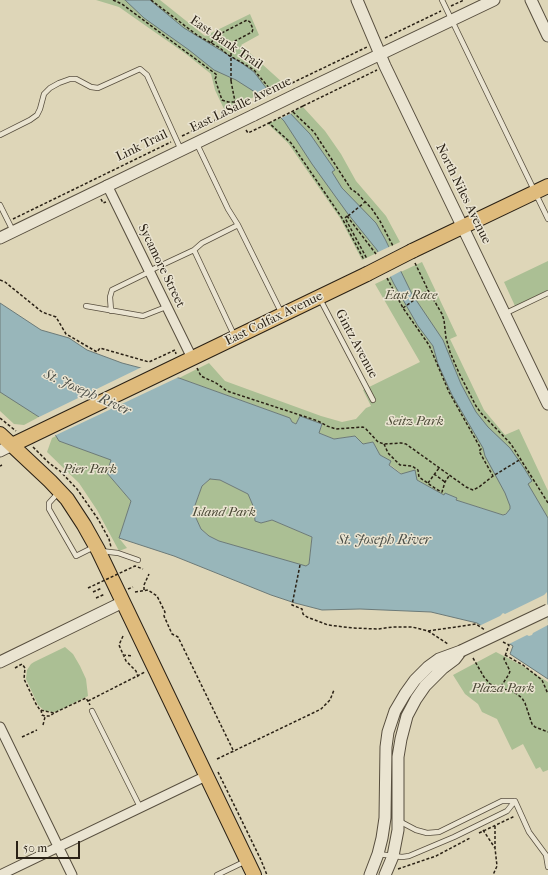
<!DOCTYPE html>
<html>
<head>
<meta charset="utf-8">
<style>
	body { margin:0 }
	#map { position:relative; width:548px; height:875px; overflow:hidden; background:#ded6b8; font-family:"IM FELL French Canon",serif }
	canvas { display:block }
	.scale { position:absolute; left:16px; top:841px; width:64px; height:18px; box-sizing:border-box; border:2px solid #2a2115; border-top:0; padding-left:5px; font-size:12px; line-height:14px; white-space:nowrap; color:#2a2115; -webkit-text-stroke:3px #eae4d1; paint-order:stroke }
</style>
</head>
<body>
<div id="map">
<canvas width="548" height="875"></canvas>
<div class="scale">50 m</div>
</div>
<script>
const g = document.querySelector('canvas').getContext('2d');
g.lineJoin = 'round';
function fillPath(path, color) {
  g.fillStyle = color;
  g.fill(path, 'evenodd');
}
function poly(rows) {
  const path = new Path2D();
  for (const r of rows) {
    path.moveTo(r[0], r[1]);
    for (let i = 2; i < r.length; i += 2) path.lineTo(r[i], r[i + 1]);
  }
  return path;
}
function trace(path, color, width, dash) {
  g.strokeStyle = color;
  g.lineWidth = width;
  g.lineCap = dash ? 'butt' : 'round';
  g.setLineDash(dash || []);
  g.stroke(path);
}
function label(font, color, halo, rows, align = 'center') {
  g.font = font + ' "IM FELL French Canon",serif';
  g.lineWidth = 3;
  g.setLineDash([]);
  g.textBaseline = 'middle';
  g.strokeStyle = halo;
  g.fillStyle = color;
  for (const [text, x, y, turn = 0] of rows) {
    g.save();
    g.translate(x, y);
    g.rotate((+turn || 0) * Math.PI / 180);
    g.textAlign = isNaN(turn) ? turn : align;
    if (halo) g.strokeText(text, 0, 0);
    g.fillText(text, 0, 0);
    g.restore();
  }
}
fillPath(poly([
	[96,0,160,0,205,36,250,14,259,35,241,45,283,83,225,111,215,90,211,74,186,54,119,7],
	[303,107,325,131,341,154,356,181,386,216,400,242,362,260,340,218,288,143,268,124],
	[548,261,548,290,515,306,504,282],
	[422,262,457,336,450,339,484,410,505,435,519,429,548,491,548,522,508,512,503,515,456,500,457,498,444,495,417,480,402,474,389,464,391,461,380,455,373,442,363,444,355,436,334,439,319,433,322,424,300,416,297,424,292,422,290,418,179,378,209,363,225,381,321,416,342,422,356,419,366,408,371,406,363,390,420,362,375,284],
	[0,392,13,399,39,417,24,425,14,424,0,411],
	[56,436,59,441,112,460,107,473,131,501,119,538,127,548,119,551,97,510,79,483,47,452,52,438],
	[210,479,220,480,248,494,261,523,272,520,312,537,309,564,306,567,219,541,209,536,201,529,196,518,194,508,202,486],
	[65,647,73,654,80,666,86,679,88,696,58,711,54,712,45,711,38,705,26,679,27,670,31,664,34,662],
	[496,652,521,665,548,682,548,770,543,772,540,767,536,769,523,744,512,750,497,719,482,712,478,704,465,694,453,675]
]), '#abbf94');
const water = poly([
	[125,0,150,0,184,28,243,64,254,72,267,89,310,134,335,170,332,172,342,188,376,223,385,239,412,294,443,340,461,384,469,399,476,412,488,427,510,448,524,468,532,481,528,484,548,518,548,679,510,654,513,646,477,623,431,612,360,609,322,610,295,603,271,595,174,556,119,538,131,501,107,473,111,460,59,441,56,436,39,417,0,392,0,303,41,330,69,338,87,350,122,363,179,378,290,418,292,422,296,424,300,416,322,424,319,433,334,439,355,436,363,444,373,442,380,455,391,461,389,465,401,474,415,470,417,480,444,495,445,493,457,498,456,500,503,515,506,514,510,509,510,506,505,493,485,456,483,448,452,395,438,364,433,346,418,326,394,284,377,250,348,214,312,164,284,121,258,94,236,80,214,70,189,50,144,18,125,0],
	[210,479,220,480,248,494,254,508,255,521,261,523,272,520,312,537,309,564,306,566,219,541,209,536,201,529,196,518,194,508,202,486,210,479]
]);
fillPath(water, '#98b6ba');
trace(water, '#6c7a78', 1);
fillPath(poly([
	[270,89,292,113,279,119,257,96],
	[391,246,403,270,388,278,376,253],
	[144,366,181,376,54,436,37,418],
	[547,592,548,625,533,633,532,635,529,636,527,635,507,645,479,626,500,616,503,613,505,614,544,595]
]), '#ded6b8');
const service = poly([
	[442,0,548,219],
	[0,135,30,120,37,115,40,109,44,94,50,88,59,83,70,79,76,79,91,87,98,88,140,69,147,75,181,150],
	[197,144,228,209,238,225,281,312],
	[0,205,13,231],
	[194,250,234,335],
	[149,271,194,250,202,243,238,225],
	[320,299,373,400],
	[86,306,143,316,166,307],
	[111,311,110,297,112,290,149,272],
	[504,314,548,293],
	[59,492,49,503,49,509,76,556,94,547],
	[101,551,118,553,138,560],
	[92,711,140,807],
	[515,801,529,832,546,855,548,867],
	[378,854,402,857,409,856,454,837,507,811,515,801,502,801,439,832,427,833,416,830,399,821],
	[217,875,246,861]
]);
const minor = poly([
	[107,185,192,358],
	[0,727,72,875],
	[0,875,206,776]
]);
const tertiary = poly([
	[357,0,385,66,548,404],
	[531,0,548,36],
	[297,94,494,0],
	[0,238,254,115],
	[0,451,12,445],
	[0,662,123,602],
	[370,875,378,854,382,838,385,818,386,747,388,732,395,711,405,694,415,680,428,667,439,659,461,651],
	[385,875,393,856,398,830,398,757,401,739,407,716,416,699,425,686,443,668,455,659,461,651]
]);
const primary = poly([
	[412,251,548,186],
	[0,434,50,481,67,499,84,525,98,550,254,875],
	[12,445,367,274]
]);
trace(service, '#574e3e', 6);
trace(minor, '#574e3e', 11);
trace(tertiary, '#574e3e', 13);
trace(primary, '#2a2115', 16);
trace(poly([
	[113,0,122,4,217,75,215,79,222,100,228,102,235,102],
	[151,0,197,35,220,48,228,55,241,62,254,70,270,89],
	[451,6,464,0],
	[385,38,441,11],
	[211,43,216,36,247,20,250,22,253,29,252,32,235,41,231,53],
	[231,81,237,112],
	[292,83,367,47],
	[303,106,377,70],
	[293,112,314,132,351,189,357,193,372,209,380,221,393,246],
	[246,130,248,133,269,123,291,143,342,218,363,258,366,257,345,218,347,216],
	[182,136,249,104],
	[101,199,103,203,106,202],
	[347,216,376,254],
	[348,216,365,202],
	[13,219,171,142],
	[415,263,428,290,442,314,444,320,446,338,450,352,459,373,476,406,481,413,511,444,548,503],
	[387,278,403,308,429,345,449,392,481,449,479,451,493,476],
	[0,280,5,282,42,312,56,317,66,334,97,352,100,348,149,362,175,350,176,354],
	[403,308,428,290],
	[197,368,201,376,216,383,227,391,306,417,318,421,327,426,336,429,363,427,366,429,378,442,384,444,401,443,406,444,466,487,473,490,479,487,493,476,521,459],
	[0,418,16,431],
	[384,444,388,453,400,465,412,466,418,470,419,477,436,489,442,492,445,482,449,476],
	[33,447,49,463,60,471,77,489,98,519,109,539,111,547],
	[0,466,2,465],
	[434,474,445,482],
	[428,483,439,468],
	[300,565,292,605,302,609,303,614,307,617,328,625,353,628,378,629,393,627,412,627,428,631,476,624,485,630],
	[128,589,133,587],
	[144,590,144,585,149,574],
	[93,592,102,588],
	[135,592,148,590,157,596,165,612,164,616,172,634,178,637,234,752],
	[96,598,105,594],
	[428,631,448,644],
	[123,636,119,645,126,661,136,671,138,677],
	[503,642,509,645,504,659,510,671,509,674,500,688,514,692,522,698,525,703,532,724,535,727,548,732],
	[123,655,133,656],
	[505,655,523,665,542,680,548,694],
	[473,658,484,677,490,684,500,688],
	[15,668,22,664,25,668,24,679,36,704,40,710,54,713,86,698,90,705],
	[88,701,145,672],
	[41,710,42,715,45,716,50,716,54,713],
	[43,725,45,717],
	[22,737,37,730],
	[217,759,315,712,321,709,330,700,334,690],
	[218,772,261,860,267,875],
	[495,826,495,848],
	[483,830,495,848,497,866,493,875],
	[479,833,515,816],
	[398,869,436,856,470,838]
]), '#2a2115', 1.5, [3, 2]);
trace(service, '#eae4d1', 4.5);
trace(minor, '#eae4d1', 9);
trace(tertiary, '#eae4d1', 11);
trace(primary, '#dfbb7c', 14);
const tertiaryBridge = poly([
	[254,115,297,94],
	[461,651,548,610]
]);
const primaryBridge = poly([
	[367,274,412,251]
]);
trace(tertiaryBridge, '#574e3e', 13, []);
trace(primaryBridge, '#2a2115', 16, []);
trace(poly([
	[231,81,231,53],
	[249,104,292,83],
	[269,123,303,106],
	[88,588,135,566,143,569]
]), '#2a2115', 1.5, [3, 2]);
trace(tertiaryBridge, '#eae4d1', 11);
trace(primaryBridge, '#dfbb7c', 14);
label('13px', '#2a2115', '#eae4d1', [
	["East Bank Trail",226,43,34],
	["East LaSalle Avenue",241,105,-26],
	["Link Trail",142,146,-26],
	["North Niles Avenue",463,194,64],
	["Sycamore Street",161,266,64],
	["East Colfax Avenue",274,319,-26],
	["Gintz Avenue",356,344,62]
]);
label('italic 13px', '#4a4835', '#eae4d1', [
	["East Race",411,296],
	["Seitz Park",415,422],
	["Pier Park",90,470],
	["Island Park",224,513],
	["Plaza Park",503,689]
]);
label('italic 14px', '#4b4e47', '#eae4d1', [
	["St. Joseph River",87,393,24],
	["St. Joseph River",384,541]
]);
</script>
</body>
</html>
